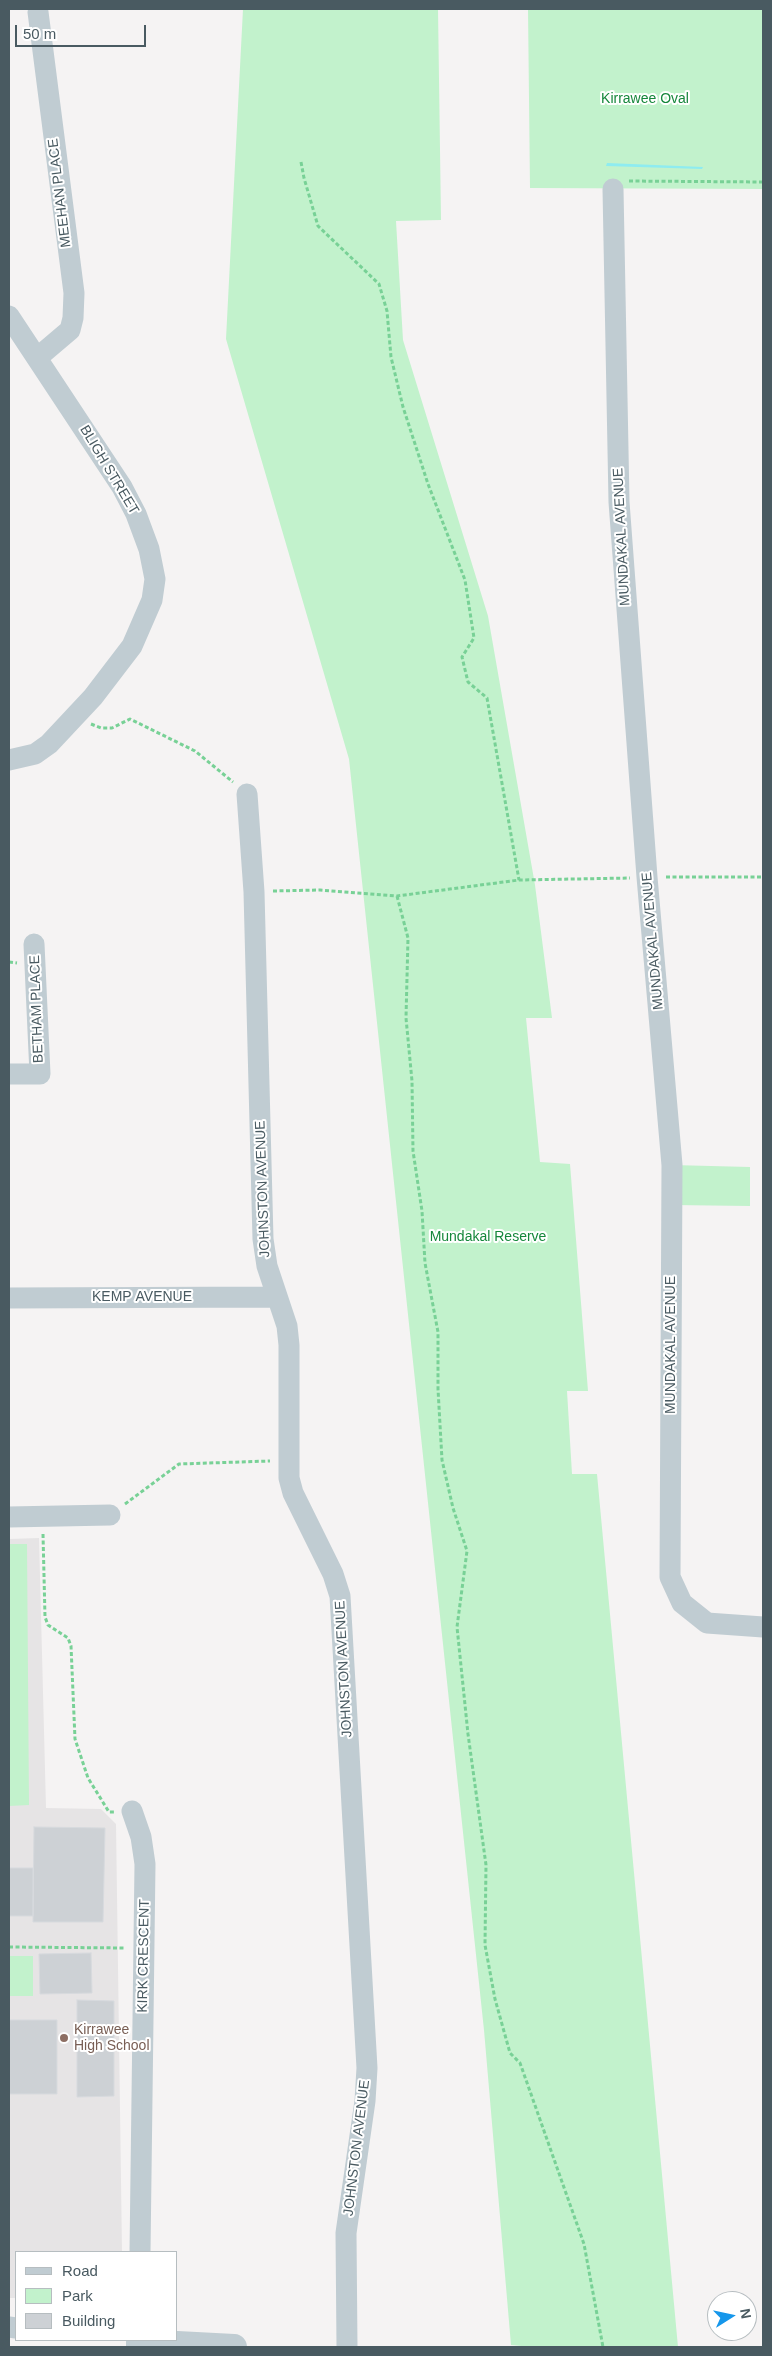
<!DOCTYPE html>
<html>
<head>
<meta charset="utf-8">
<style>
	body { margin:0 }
	#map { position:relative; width:772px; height:2356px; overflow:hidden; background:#f5f3f3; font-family:Arial,sans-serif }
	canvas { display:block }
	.frame { position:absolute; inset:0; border:10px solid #495a61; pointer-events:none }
	.legend { position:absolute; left:15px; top:2251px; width:162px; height:90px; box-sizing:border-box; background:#fff; border:1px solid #b6bdc0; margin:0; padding:6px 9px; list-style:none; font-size:15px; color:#495a61 }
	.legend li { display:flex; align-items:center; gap:10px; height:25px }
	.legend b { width:25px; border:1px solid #b6bdc0 }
	.north { position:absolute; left:707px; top:2291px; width:50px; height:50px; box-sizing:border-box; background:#fff; border:1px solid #b6bdc0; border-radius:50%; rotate:80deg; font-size:14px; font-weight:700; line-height:20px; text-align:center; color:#495a61 }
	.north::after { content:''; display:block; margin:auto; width:18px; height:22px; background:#1697eb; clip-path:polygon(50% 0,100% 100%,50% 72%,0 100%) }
	.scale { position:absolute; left:15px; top:25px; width:131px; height:22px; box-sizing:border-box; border:2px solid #495a61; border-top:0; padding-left:6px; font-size:15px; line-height:18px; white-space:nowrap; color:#495a61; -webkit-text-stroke:4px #fff; paint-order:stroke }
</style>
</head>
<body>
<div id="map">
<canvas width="772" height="2356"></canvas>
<div class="frame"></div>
<ul class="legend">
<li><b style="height:6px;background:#c0ccd2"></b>Road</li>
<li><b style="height:14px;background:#c2f2cc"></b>Park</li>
<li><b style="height:14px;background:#cdd1d5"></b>Building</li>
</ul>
<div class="north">N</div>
<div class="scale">50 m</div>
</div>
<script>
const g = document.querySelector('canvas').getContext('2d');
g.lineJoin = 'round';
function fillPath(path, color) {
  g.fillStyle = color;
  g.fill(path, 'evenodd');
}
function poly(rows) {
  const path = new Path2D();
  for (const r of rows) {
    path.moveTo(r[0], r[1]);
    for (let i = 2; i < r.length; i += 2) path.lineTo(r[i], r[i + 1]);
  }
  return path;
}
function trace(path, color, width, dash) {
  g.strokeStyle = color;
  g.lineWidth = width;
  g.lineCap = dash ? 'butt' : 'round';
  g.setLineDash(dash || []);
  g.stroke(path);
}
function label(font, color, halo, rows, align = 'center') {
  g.font = font + ' Arial,sans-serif';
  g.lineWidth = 4;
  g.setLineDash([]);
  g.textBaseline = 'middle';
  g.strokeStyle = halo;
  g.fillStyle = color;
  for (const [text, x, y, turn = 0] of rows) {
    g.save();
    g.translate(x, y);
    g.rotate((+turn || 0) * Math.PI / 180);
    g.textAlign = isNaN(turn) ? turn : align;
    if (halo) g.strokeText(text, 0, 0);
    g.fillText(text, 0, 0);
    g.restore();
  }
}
fillPath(poly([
	[39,1538,46,1808,101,1809,116,1824,122,2252,16,2252,16,2298,9,2298,9,1539]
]), '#e6e4e5');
fillPath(poly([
	[243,9,438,9,441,220,396,221,403,340,488,616,535,885,552,1018,526,1018,540,1162,570,1164,588,1391,567,1391,572,1474,597,1474,678,2347,532,2347,511,2345,484,2030,349,759,226,339],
	[528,9,763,9,763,189,530,188],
	[672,1165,750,1167,750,1206,672,1205],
	[9,1544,27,1544,29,1805,9,1806],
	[9,1956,33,1956,33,1996,9,1996]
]), '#c2f2cc');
fillPath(poly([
	[607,163,703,167,702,169,606,166]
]), '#8eecf0');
const building = poly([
	[34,1827,105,1828,103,1922,33,1922,34,1827],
	[9,1868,33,1868,33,1916,9,1916,9,1868],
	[91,1953,92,1993,40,1994,39,1954,91,1953],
	[77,2000,114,2001,114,2096,77,2097,77,2000],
	[9,2020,57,2020,57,2094,9,2094,9,2020]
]);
fillPath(building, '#cdd1d5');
trace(building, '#d7dade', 1);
trace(poly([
	[301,162,304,178,318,226,379,284,387,311,391,357,403,407,428,484,465,580,474,638,462,657,468,682,487,698,519,880],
	[629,181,763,182],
	[91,724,101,728,112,728,130,719,195,751,233,782],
	[666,877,763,877],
	[273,891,320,890,397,896,519,880,630,878],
	[397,896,408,938,406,1018,412,1081,413,1151,422,1211,425,1263,438,1332,438,1389,442,1460,453,1508,467,1551,457,1627,468,1734,486,1865,485,1945,495,1999,510,2053,520,2063,584,2244,603,2347],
	[9,962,17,963],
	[125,1504,179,1464,270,1461],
	[43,1534,45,1617,48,1625,68,1638,71,1646,75,1739,88,1778,109,1812,114,1812],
	[9,1947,126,1948]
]), '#78d196', 3, [4, 2.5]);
trace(poly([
	[613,189,619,502,647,877,672,1165,670,1577,682,1603,707,1623,763,1627],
	[9,316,122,487,136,514,149,549,155,579,152,600,132,646,93,697,49,744,35,754,9,760],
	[37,358,70,330,73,318,74,293,38,12],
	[247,794,254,892,263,1239,267,1266,287,1326,289,1345,289,1478,293,1493,333,1574,340,1596,367,2068,365,2101,346,2233,347,2347],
	[9,1074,40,1074,34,944],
	[9,1298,276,1297],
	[9,1517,110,1515],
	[132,1811,141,1837,145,1864,140,2252],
	[9,2327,16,2328]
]), '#c0ccd2', 21);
trace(poly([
	[139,2347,139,2342,234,2347]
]), '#c0ccd2', 26);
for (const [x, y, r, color] of [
	[64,2038,5,"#8d6e63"]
]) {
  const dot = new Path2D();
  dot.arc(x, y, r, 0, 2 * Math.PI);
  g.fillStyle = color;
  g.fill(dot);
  trace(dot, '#fff', 2);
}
label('14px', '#15873b', '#fff', [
	["Kirrawee Oval",645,99],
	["Mundakal Reserve",488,1237]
]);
label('14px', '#495a61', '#fff', [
	["MEEHAN PLACE",60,193,-97],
	["BLIGH STREET",109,470,59],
	["MUNDAKAL AVENUE",622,537,-93],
	["MUNDAKAL AVENUE",653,941,-95],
	["BETHAM PLACE",37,1009,-92],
	["JOHNSTON AVENUE",263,1189,-92],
	["KEMP AVENUE",142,1297],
	["MUNDAKAL AVENUE",671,1345,-90],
	["JOHNSTON AVENUE",344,1669,-93],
	["KIRK CRESCENT",144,1956,-89],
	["JOHNSTON AVENUE",357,2148,-83]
]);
label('14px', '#785e54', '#fff', [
	["Kirrawee",74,2030],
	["High School",74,2046]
], 'left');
</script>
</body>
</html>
